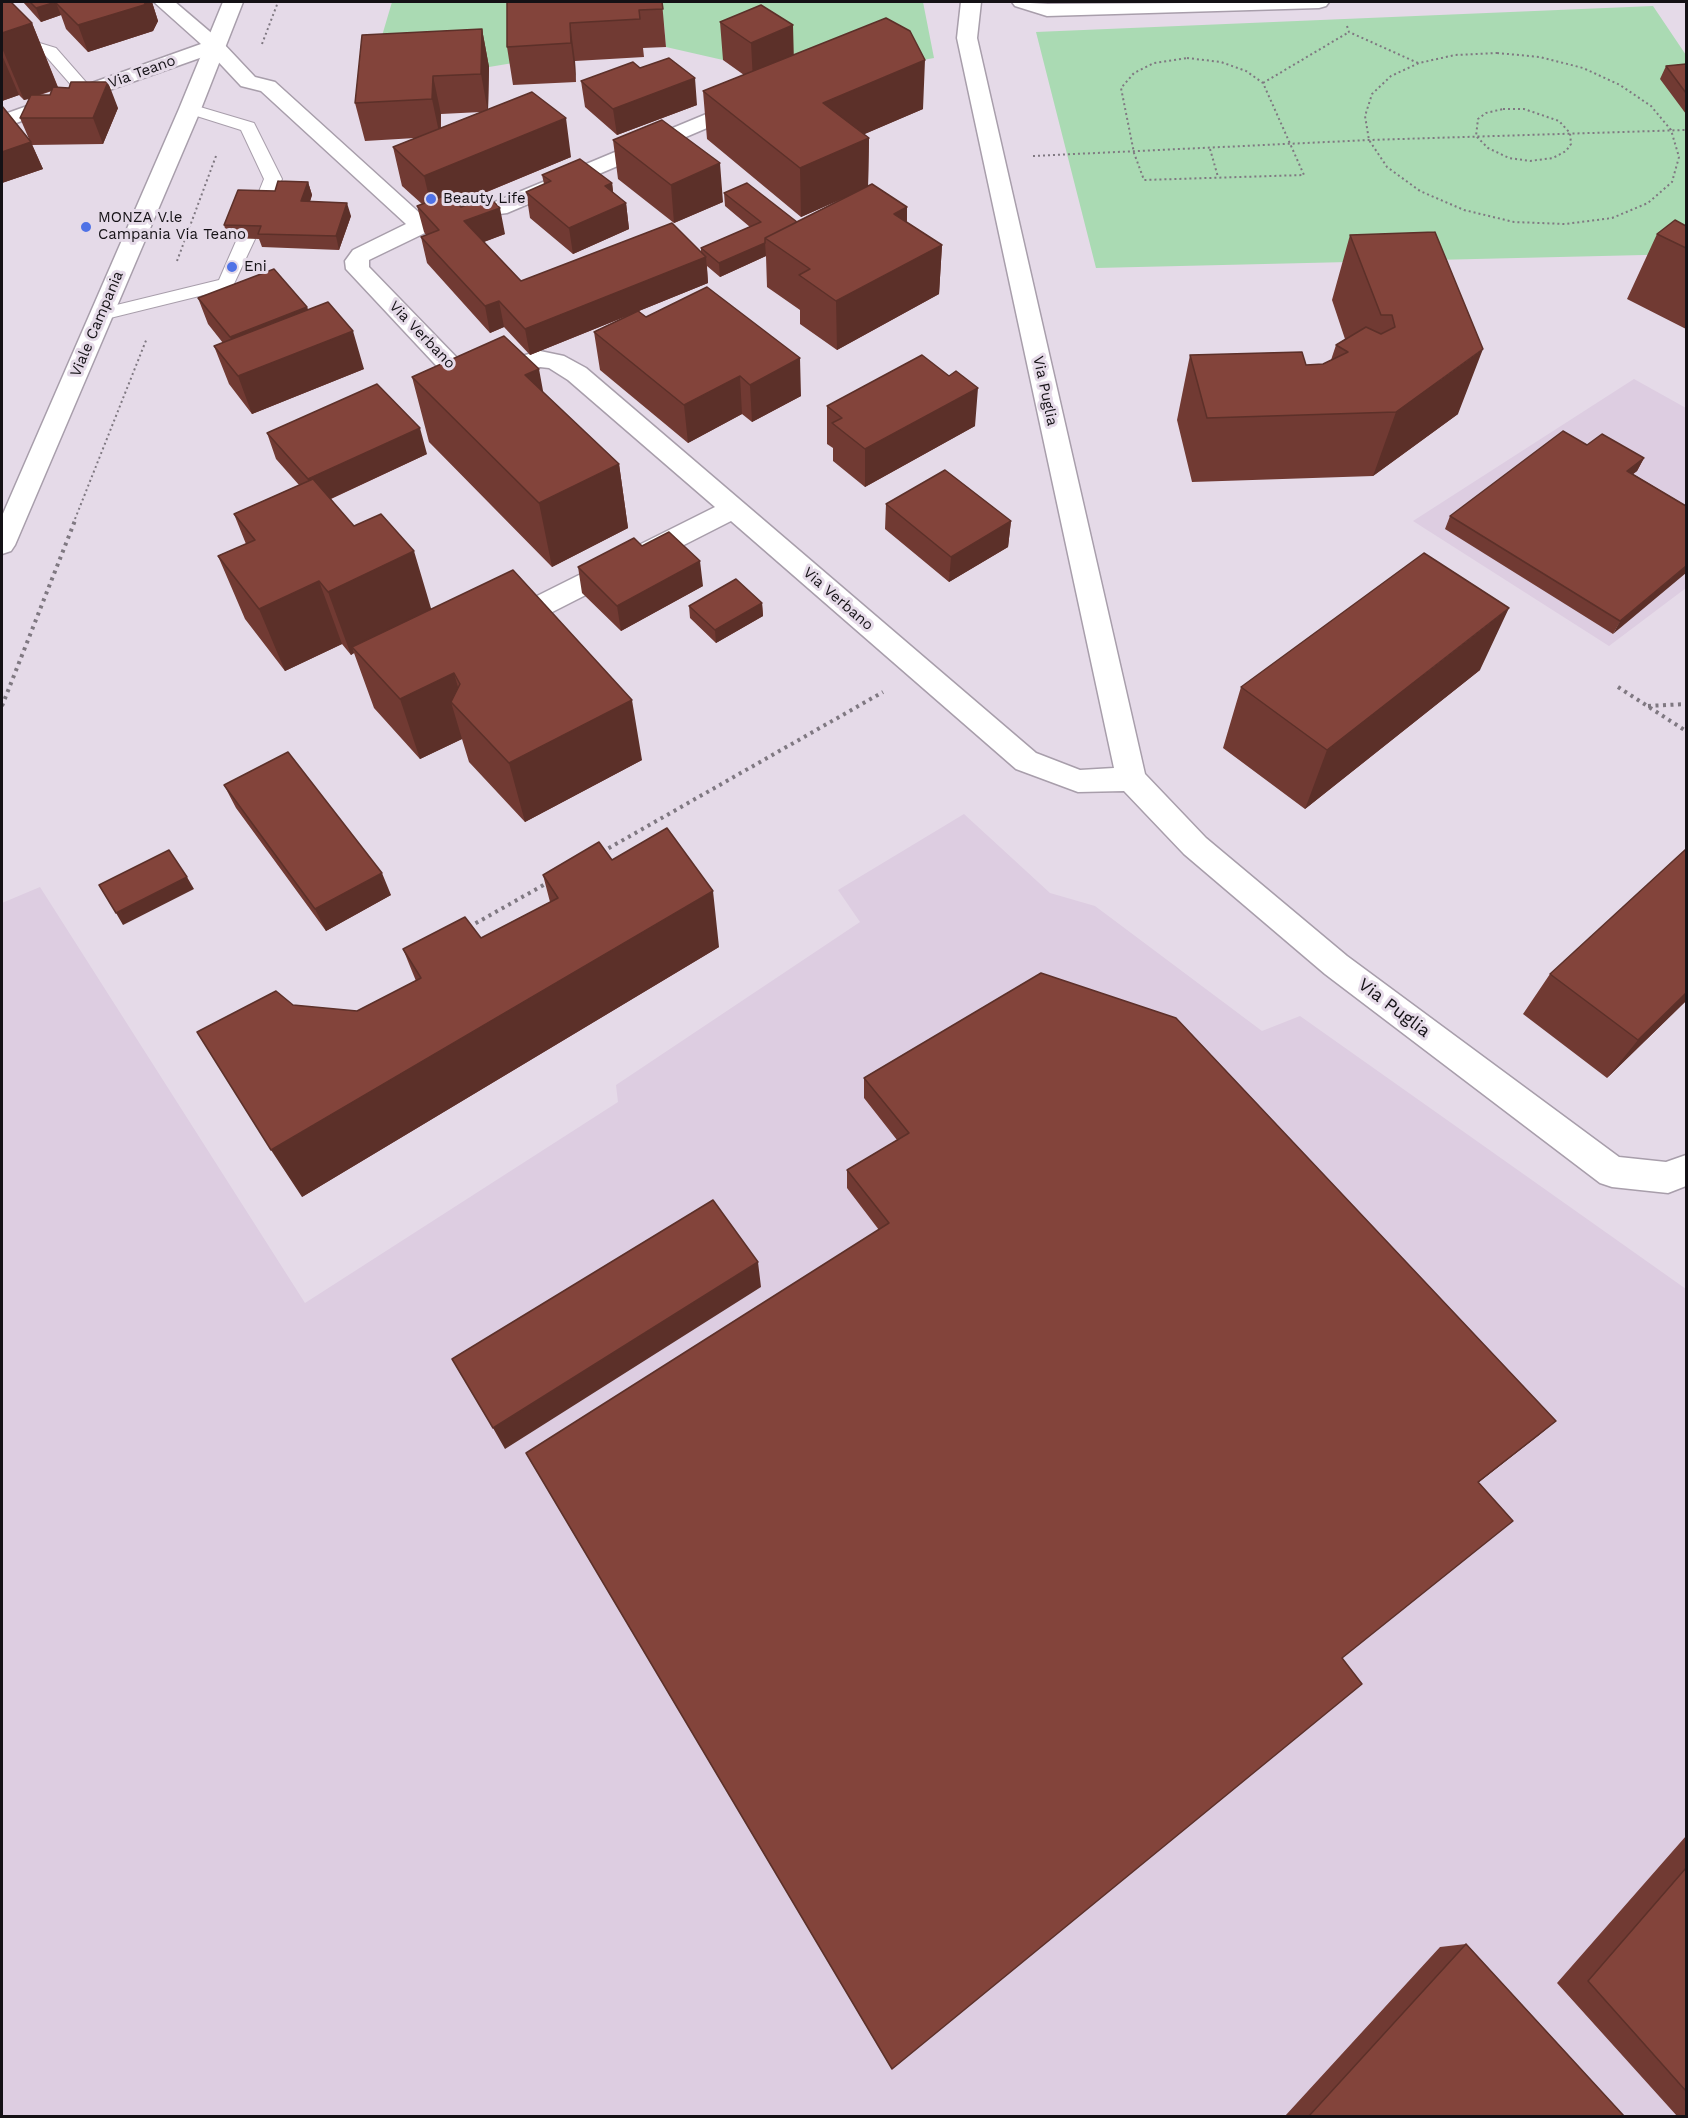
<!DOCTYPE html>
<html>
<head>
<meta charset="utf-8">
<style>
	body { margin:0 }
	#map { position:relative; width:1688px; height:2118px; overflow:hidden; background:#e5dae8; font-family:"Work Sans",sans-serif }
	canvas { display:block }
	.frame { position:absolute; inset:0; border:3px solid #141115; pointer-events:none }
</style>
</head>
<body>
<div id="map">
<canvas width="1688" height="2118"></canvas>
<div class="frame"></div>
</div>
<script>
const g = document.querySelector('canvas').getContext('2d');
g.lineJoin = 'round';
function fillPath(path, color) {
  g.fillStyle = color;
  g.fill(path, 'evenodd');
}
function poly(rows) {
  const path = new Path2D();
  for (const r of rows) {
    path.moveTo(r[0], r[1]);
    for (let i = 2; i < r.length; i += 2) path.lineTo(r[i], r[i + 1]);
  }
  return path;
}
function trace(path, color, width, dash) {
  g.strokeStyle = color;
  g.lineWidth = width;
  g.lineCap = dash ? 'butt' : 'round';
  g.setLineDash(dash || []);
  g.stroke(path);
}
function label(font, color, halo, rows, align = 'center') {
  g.font = font + ' "Work Sans",sans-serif';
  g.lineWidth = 6;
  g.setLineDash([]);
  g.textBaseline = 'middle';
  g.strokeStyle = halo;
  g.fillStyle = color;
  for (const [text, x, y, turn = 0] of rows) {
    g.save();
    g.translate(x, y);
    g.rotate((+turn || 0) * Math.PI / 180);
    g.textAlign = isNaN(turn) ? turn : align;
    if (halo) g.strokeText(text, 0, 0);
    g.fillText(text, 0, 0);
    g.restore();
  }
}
fillPath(poly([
	[1634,379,1686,408,1686,588,1609,646,1413,521],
	[964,814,1050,893,1095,906,1262,1031,1300,1016,1686,1289,1686,2116,2,2116,2,903,40,887,305,1303,618,1102,616,1085,860,922,838,890]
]), '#ddcde1');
fillPath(poly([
	[392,2,923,2,934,58,885,67,794,63,763,43,723,60,666,47,664,24,513,63,489,67,371,73],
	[1653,6,1686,55,1686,254,1096,268,1036,32]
]), '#aadab3');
const service = poly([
	[33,41,56,48,92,89,94,92,92,95,80,95,44,54,27,49,25,46,27,43,33,41],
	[190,104,254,123,282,179,269,208,263,209,254,204,264,179,241,130,184,112,182,109,190,104],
	[246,234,255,239,232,288,102,320,93,314,96,310,219,280,237,239,246,234]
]);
const minor = poly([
	[154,2,175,2,222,42,255,77,275,82,424,217,457,206,495,202,740,100,754,100,758,104,754,108,507,213,461,219,429,231,369,260,369,267,463,364,481,367,540,351,564,356,586,368,1036,753,1080,770,1114,768,957,38,961,2,981,2,977,38,1145,774,1206,838,1347,956,1619,1157,1666,1162,1686,1155,1686,1186,1668,1193,1612,1187,1600,1183,1325,974,1184,854,1124,791,1078,792,1016,769,731,521,515,631,505,634,495,631,491,624,495,617,715,507,568,380,549,368,540,367,481,383,446,376,346,269,345,261,353,250,406,224,261,91,241,86,211,54,2,128,2,115,201,44,154,2],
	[1012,2,1048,4,1329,2,1326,6,1319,8,1047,16,1015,6,1012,2]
]);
const tertiary = poly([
	[223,2,243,2,201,109,15,545,11,551,2,554,2,516,179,109,223,2]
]);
trace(service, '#a89eab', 2);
trace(minor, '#a89eab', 3);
trace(tertiary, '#a89eab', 3);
trace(poly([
	[1347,26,1349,32,1418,63],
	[262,44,278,2],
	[1497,53,1540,57,1583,68,1620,85,1651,106,1671,130,1679,157,1672,182,1648,203,1612,218,1565,224,1514,222,1464,210,1420,191,1387,167,1369,140,1365,116,1372,94,1391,76,1419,63,1455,55,1497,53],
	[1187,58,1221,62,1246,71,1263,83,1304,175,1144,180,1134,153,1121,88,1134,73,1154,63,1187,58],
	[1263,83,1349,32],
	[1503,109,1524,109,1559,121,1570,133,1571,144,1566,151,1553,158,1530,161,1509,158,1488,148,1476,136,1478,119,1486,113,1503,109],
	[1210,149,1218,177],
	[1033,156,1369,140,1686,130],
	[177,261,216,156],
	[75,519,147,338]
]), '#7f7881', 2, [2, 3]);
trace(poly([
	[1618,687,1686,731],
	[2,706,76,518],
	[1648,706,1686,704],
	[602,852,883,692],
	[469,927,549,882]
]), '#7f7881', 4, [3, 4.5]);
fillPath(service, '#fff');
fillPath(minor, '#fff');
fillPath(tertiary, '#fff');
fillPath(poly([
	[2,2,32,23,58,87,118,108,103,144,32,145,43,169,2,183,2,106,29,139,20,118,29,99,24,100,19,95,2,101],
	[52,91,50,95,40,95],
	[23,2,152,2,158,21,153,31,88,52,66,29,61,15,41,22],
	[507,2,662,2,666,47,643,48,644,57,575,61,576,82,513,85,507,47],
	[720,22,793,55,923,109,864,134,869,138,868,186,907,207,907,222,942,245,939,294,837,350,800,324,800,310,767,287,766,256,720,277,707,266,708,283,639,311,646,317,801,396,752,422,742,414,688,443,600,370,594,332,627,316,530,355,504,327,490,333,427,263,421,237,426,235,424,232,417,206,422,204,402,186,393,147,415,138,365,141,355,103,482,29,489,67,488,109,571,157,458,204,461,207,505,234,484,242,521,281,701,252,701,248,750,227,725,206,724,193,797,222,851,195,801,217,707,139,703,91,744,75,723,60],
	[481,112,441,128,441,114],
	[1686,64,1686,114,1660,79,1666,66],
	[640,68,697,105,617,135,585,107,581,81],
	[613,140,723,202,674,223,618,179],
	[542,175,612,183,613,192,626,203,629,229,573,254,530,218,526,192,544,184],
	[308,182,312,195,310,202,351,216,339,250,262,247,259,239,228,238,224,225,275,191],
	[1686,226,1686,329,1627,299,1657,234],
	[1350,235,1458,414,1373,476,1192,482,1177,420,1190,355,1306,365,1323,364,1331,360,1336,345,1345,339,1332,300],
	[198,298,307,307,308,310,364,369,252,414,229,384,214,346,223,343,208,324],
	[412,377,543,393,619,464,628,528,552,567,429,442],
	[827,406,975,426,865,487,833,461,833,448,827,444],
	[267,433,427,454,331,499,354,526,431,609,642,760,525,822,469,762,462,739,420,759,374,708,354,653,351,655,342,644,285,671,245,619,218,556,246,544,234,514,299,485,276,459],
	[1587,445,1644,458,1637,471,1633,474,1686,506,1613,634,1445,529,1450,516],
	[886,504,1011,521,1008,547,949,582,885,529],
	[642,546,703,586,621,631,582,593,578,567],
	[762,603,763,616,716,643,690,618,689,606],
	[1480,670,1305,809,1223,748,1241,687],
	[224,785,391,895,326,931,236,808],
	[612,860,719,947,302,1197,357,1011,416,981,403,949,481,938,550,902,543,875],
	[1550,974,1686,1001,1607,1078,1523,1014],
	[864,1078,1556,1421,1478,1483,1342,1658,879,1230,847,1188,847,1170,897,1140,864,1098],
	[1686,1836,1686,2116,1677,2116,1557,1983],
	[1466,1944,1624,2116,1285,2116,1440,1947]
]), '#713a33');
fillPath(poly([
	[58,2,56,3,61,15,41,22,36,8],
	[146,2,152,2,158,21,153,31,88,52,78,25],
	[32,23,58,88,24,100,2,48,2,33],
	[570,23,575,61,576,82,571,43],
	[793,25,794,63,753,81,751,43],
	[482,29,489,67,488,112,481,74],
	[2,55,19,95,2,101],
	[925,60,923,109,823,152,823,103],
	[433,76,441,114,440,137,432,99],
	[695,78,697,105,617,135,613,109],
	[108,82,118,108,103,144,93,118],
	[566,118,571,157,433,214,424,176],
	[869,138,868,187,801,217,800,168],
	[31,142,43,169,2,183,2,152],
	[720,163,723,202,674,223,671,185],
	[308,182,312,195,305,215,301,201],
	[612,183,615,208,626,203,629,229,573,254,569,228,605,186],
	[347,203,351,216,339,250,336,236],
	[907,207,906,256,894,214],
	[500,208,505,234,470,247,464,221],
	[765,243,766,256,720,277,719,263],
	[942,245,939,294,837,350,836,301],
	[706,257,708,283,530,355,525,329],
	[499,301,504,327,490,333,485,306],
	[307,307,315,333,240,363,230,337],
	[353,331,364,369,252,414,238,376],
	[1483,349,1458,414,1373,476,1396,412],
	[800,358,801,396,752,422,750,385],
	[539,369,551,434,525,375],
	[740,376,742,414,688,443,684,405],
	[978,388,975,426,865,487,865,449],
	[420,428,427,454,317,505,308,479],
	[1644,458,1637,471,1620,484,1627,471],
	[619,464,628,528,552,567,539,503],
	[1011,521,1008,547,949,582,951,557],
	[414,551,433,615,352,647,354,653,351,655,328,592],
	[700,561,703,586,621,631,617,606],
	[1686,566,1686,573,1613,634,1620,621],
	[319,581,342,644,285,671,259,609],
	[762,603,763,616,716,643,715,630],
	[1509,608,1480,670,1305,809,1327,750],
	[454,673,467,719,451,702,462,739,420,759,400,699],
	[632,700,642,760,525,822,509,763],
	[382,873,391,895,326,931,315,909],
	[187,877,194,889,123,925,116,913],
	[713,891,719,947,302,1197,271,1150],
	[1686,993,1686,1001,1607,1078,1638,1040],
	[758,1262,761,1287,505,1449,493,1428],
	[1556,1421,1538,1436,1462,1495,1478,1482]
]), '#5c3029');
const building = poly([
	[2,2,11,2,32,23,2,33,2,2],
	[30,2,56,2,36,8,30,2],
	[56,2,146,2,144,5,78,25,56,3,56,2],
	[507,2,662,2,663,9,639,10,640,19,570,23,571,43,507,47,507,2],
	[761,5,793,25,751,43,720,22,761,5],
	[886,18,910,31,925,60,823,103,869,138,800,168,703,91,886,18],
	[482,29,481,74,433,76,432,99,355,103,362,35,482,29],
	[669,58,695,78,613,109,581,81,633,62,640,68,669,58],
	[1686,64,1686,93,1666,66,1686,64],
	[71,82,108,82,93,118,20,118,31,95,50,95,53,87,69,88,71,82],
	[532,92,566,118,424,176,393,147,532,92],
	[2,106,31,142,2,152,2,106],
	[662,120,720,163,671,185,613,140,662,120],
	[580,159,612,183,605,186,626,203,569,228,526,192,551,181,542,175,580,159],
	[278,181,308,182,301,201,347,203,336,236,258,234,261,226,224,225,238,190,275,191,278,181],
	[747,183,797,222,765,238,765,243,719,263,701,248,761,222,724,193,747,183],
	[872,184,907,207,894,214,942,245,836,301,799,275,810,269,765,238,872,184],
	[449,194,461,207,489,197,500,208,464,221,521,281,672,223,706,257,525,329,499,301,485,306,421,237,439,230,417,206,449,194],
	[1675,220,1686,226,1686,248,1657,234,1675,220],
	[1435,232,1483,349,1396,412,1207,418,1190,355,1302,352,1306,365,1323,364,1348,352,1336,345,1366,327,1381,334,1395,327,1392,315,1381,315,1350,235,1435,232],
	[274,269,307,307,230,337,198,298,274,269],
	[707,287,800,358,750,385,740,376,684,405,594,332,638,311,646,317,707,287],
	[328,302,353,331,238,376,214,346,328,302],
	[504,336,539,369,525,375,619,464,539,503,412,377,504,336],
	[922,355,949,376,956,371,978,388,865,449,832,423,842,418,827,406,922,355],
	[377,384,420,428,308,479,267,433,377,384],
	[1563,431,1587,445,1602,434,1644,458,1627,471,1686,506,1686,566,1620,621,1450,516,1563,431],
	[945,470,1011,521,951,557,886,504,945,470],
	[313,479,354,526,381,514,414,551,328,592,319,581,259,609,218,556,255,540,234,514,313,479],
	[669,532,700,561,617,606,578,567,634,538,642,546,669,532],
	[1424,553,1509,608,1327,750,1241,687,1424,553],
	[513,570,632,700,509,763,451,702,460,684,454,673,400,699,352,647,513,570],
	[736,579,762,603,715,630,689,606,736,579],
	[288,752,382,873,315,909,224,785,288,752],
	[667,828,713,891,271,1150,197,1032,276,991,293,1005,357,1011,421,978,403,949,465,917,481,938,558,898,543,875,599,842,612,860,667,828],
	[1686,849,1686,993,1638,1040,1550,974,1686,849],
	[169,850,187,877,116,913,99,885,169,850],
	[1041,973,1176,1018,1556,1421,1478,1482,1513,1521,1342,1658,1362,1684,892,2069,526,1453,889,1223,847,1170,909,1133,864,1078,1041,973],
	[713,1200,758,1262,493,1428,452,1359,713,1200],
	[1686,1868,1686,2091,1588,1981,1686,1868],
	[1466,1944,1624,2116,1309,2116,1466,1944]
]);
fillPath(building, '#83443b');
trace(building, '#5c3029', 1.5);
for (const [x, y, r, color] of [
	[431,199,6,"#4f72e6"],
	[86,227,6,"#4f72e6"],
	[232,267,6,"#4f72e6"]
]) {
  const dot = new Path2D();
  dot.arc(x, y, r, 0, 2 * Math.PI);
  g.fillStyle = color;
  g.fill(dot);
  trace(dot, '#e5dae8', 2);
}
label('15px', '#141115', '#e5dae8', [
	["Via Teano",142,72,-20],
	["Viale Campania",97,324,-67],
	["Via Verbano",422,335,46],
	["Via Puglia",1045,391,78],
	["Via Verbano",838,599,41]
]);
label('15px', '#141115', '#e5dae8', [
	["Beauty Life",443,199],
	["MONZA V.le",98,218],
	["Campania Via Teano",98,235],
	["Eni",244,267]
], 'left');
label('18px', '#141115', '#e5dae8', [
	["Via Puglia",1394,1008,37]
]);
</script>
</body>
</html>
